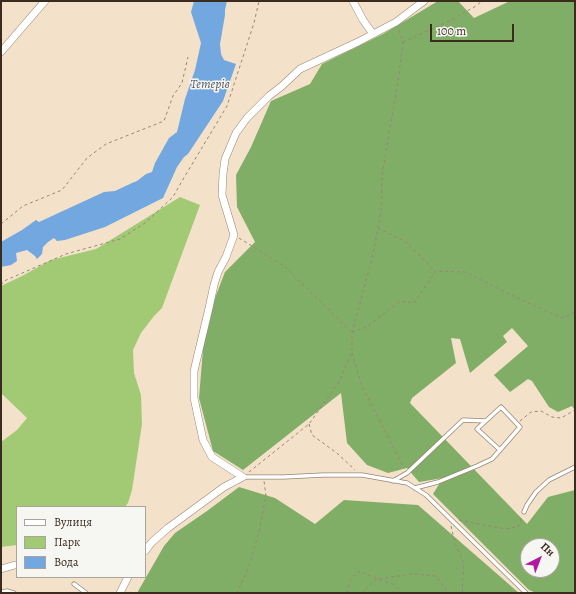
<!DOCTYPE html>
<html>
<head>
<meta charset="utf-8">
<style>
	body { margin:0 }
	#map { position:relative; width:576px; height:594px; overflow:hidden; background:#f3e2c9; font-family:Alegreya,serif }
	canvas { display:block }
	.frame { position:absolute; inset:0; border:2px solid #3b2a1e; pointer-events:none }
	.legend { position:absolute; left:16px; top:506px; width:130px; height:72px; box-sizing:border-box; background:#f6f6f2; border:1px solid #aba49d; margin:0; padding:5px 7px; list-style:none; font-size:12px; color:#3b2a1e }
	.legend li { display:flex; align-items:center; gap:8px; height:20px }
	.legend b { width:20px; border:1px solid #aba49d }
	.north { position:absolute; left:520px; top:538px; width:40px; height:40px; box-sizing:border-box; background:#f6f6f2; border:1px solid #aba49d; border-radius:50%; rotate:42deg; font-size:11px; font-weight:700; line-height:16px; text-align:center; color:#3b2a1e }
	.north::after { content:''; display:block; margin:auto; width:14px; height:18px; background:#b5179e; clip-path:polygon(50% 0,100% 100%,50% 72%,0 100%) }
	.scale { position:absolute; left:430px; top:24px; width:84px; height:18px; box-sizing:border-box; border:2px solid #3b2a1e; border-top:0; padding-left:5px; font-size:12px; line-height:14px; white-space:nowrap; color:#3b2a1e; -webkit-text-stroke:3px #f6f6f2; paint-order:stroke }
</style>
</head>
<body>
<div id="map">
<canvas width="576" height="594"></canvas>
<div class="frame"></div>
<ul class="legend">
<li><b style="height:5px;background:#fff"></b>Вулиця</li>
<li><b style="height:11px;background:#a2ca75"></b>Парк</li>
<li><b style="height:11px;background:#72a7df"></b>Вода</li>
</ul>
<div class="north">Пн</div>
<div class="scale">100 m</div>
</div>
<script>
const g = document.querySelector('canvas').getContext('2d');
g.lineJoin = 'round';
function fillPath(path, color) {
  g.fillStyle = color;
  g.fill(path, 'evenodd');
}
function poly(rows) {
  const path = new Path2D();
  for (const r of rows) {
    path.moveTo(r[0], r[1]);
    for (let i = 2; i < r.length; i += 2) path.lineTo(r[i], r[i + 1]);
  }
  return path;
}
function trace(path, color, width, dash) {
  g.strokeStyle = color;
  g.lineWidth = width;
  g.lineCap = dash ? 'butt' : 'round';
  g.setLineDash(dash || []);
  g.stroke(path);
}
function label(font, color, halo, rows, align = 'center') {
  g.font = font + ' Alegreya,serif';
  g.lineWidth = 3;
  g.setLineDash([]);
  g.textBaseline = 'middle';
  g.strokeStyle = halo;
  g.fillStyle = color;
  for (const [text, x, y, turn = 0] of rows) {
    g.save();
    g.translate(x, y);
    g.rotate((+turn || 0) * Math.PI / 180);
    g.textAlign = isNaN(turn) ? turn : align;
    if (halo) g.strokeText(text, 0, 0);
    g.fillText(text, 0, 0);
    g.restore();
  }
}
fillPath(poly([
	[180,197,200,205,162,308,154,316,141,333,133,350,134,373,141,395,142,424,132,490,128,503,125,507,17,507,17,545,1,547,1,442,17,430,27,418,1,393,1,286,22,276,51,260,96,249]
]), '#a2ca75');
fillPath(poly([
	[438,1,458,1,474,18,510,1,575,1,575,410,572,406,558,412,549,407,532,381,528,379,510,392,494,375,528,346,512,328,503,336,507,342,470,373,460,339,451,338,456,363,412,398,410,403,527,524,548,497,575,490,575,593,536,593,529,590,433,494,443,478,419,482,407,468,388,473,367,465,347,443,341,393,243,470,213,451,199,398,203,349,215,298,225,272,255,242,237,207,236,175,251,147,271,101,310,84,322,64,383,34],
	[528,546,552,546,552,570,528,570],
	[239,487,275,498,315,524,344,500,418,505,519,593,137,593,164,546,175,533,207,511]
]), '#81ae66');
fillPath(poly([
	[194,1,227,1,225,10,225,15,220,44,221,54,224,60,236,64,223,101,188,154,184,157,177,167,163,198,105,227,65,240,57,241,54,238,48,242,43,247,42,254,37,259,35,256,27,250,16,253,17,261,11,265,1,267,1,242,22,230,36,220,39,222,104,192,115,191,132,183,137,181,146,174,152,172,155,163,169,138,177,132,185,99,195,70,201,43,191,12]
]), '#72a7df');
const service = poly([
	[243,477,284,477,323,475,362,475,407,483,426,495,526,593],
	[393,481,407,473,463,420,486,421],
	[415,488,438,482,477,466,492,459,500,450,520,427,501,407,477,429,500,450],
	[524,512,527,505,536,492,549,480,575,467],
	[74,584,86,593],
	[1,592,7,591,14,593]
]);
const minor = poly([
	[353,1,363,20,373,34],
	[1,52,45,1],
	[145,551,152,542,168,528,224,487,243,477,212,457,203,440,194,398,194,371,209,308,214,285,218,272,226,257,234,235,222,195,223,174,225,159,236,133,247,118,269,96,282,86,300,69,358,42,396,22,424,1],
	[1,569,15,565],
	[120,593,128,577]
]);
trace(service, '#978674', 5);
trace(minor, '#978674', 8);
trace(poly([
	[403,42,449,21,476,6,482,1],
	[1,224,23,206,62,190,87,158,106,144,164,121,173,96,182,83,188,57],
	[378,228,406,242,435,271],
	[239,238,284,266,317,298,351,332],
	[1,285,4,281,66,254,120,239,145,223,173,197,182,181,227,106,254,23,259,1],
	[352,332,367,327,400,301,414,303,436,271,465,272,511,295,562,318,575,312],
	[352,353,362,386,404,468],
	[520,421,531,412,541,411,552,417,561,418,575,410],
	[309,424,312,435,338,454,355,470],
	[249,472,309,424,339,382,352,352,352,332,372,259,381,212,382,175,398,82,403,42,398,28],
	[459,520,505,529,518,527,522,517],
	[451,526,455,543,464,564,462,593],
	[236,593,238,591,248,569,259,532,266,496,264,481],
	[347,593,351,578,360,571,377,579,413,574,436,576,448,593],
	[361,593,377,579,386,582,393,584,401,593]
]), '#978674', 1, [3, 3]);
trace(service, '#fff', 3.5);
trace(minor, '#fff', 7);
label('italic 13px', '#4e5662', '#f6f6f2', [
	["Тетерів",210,85]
]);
</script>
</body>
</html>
